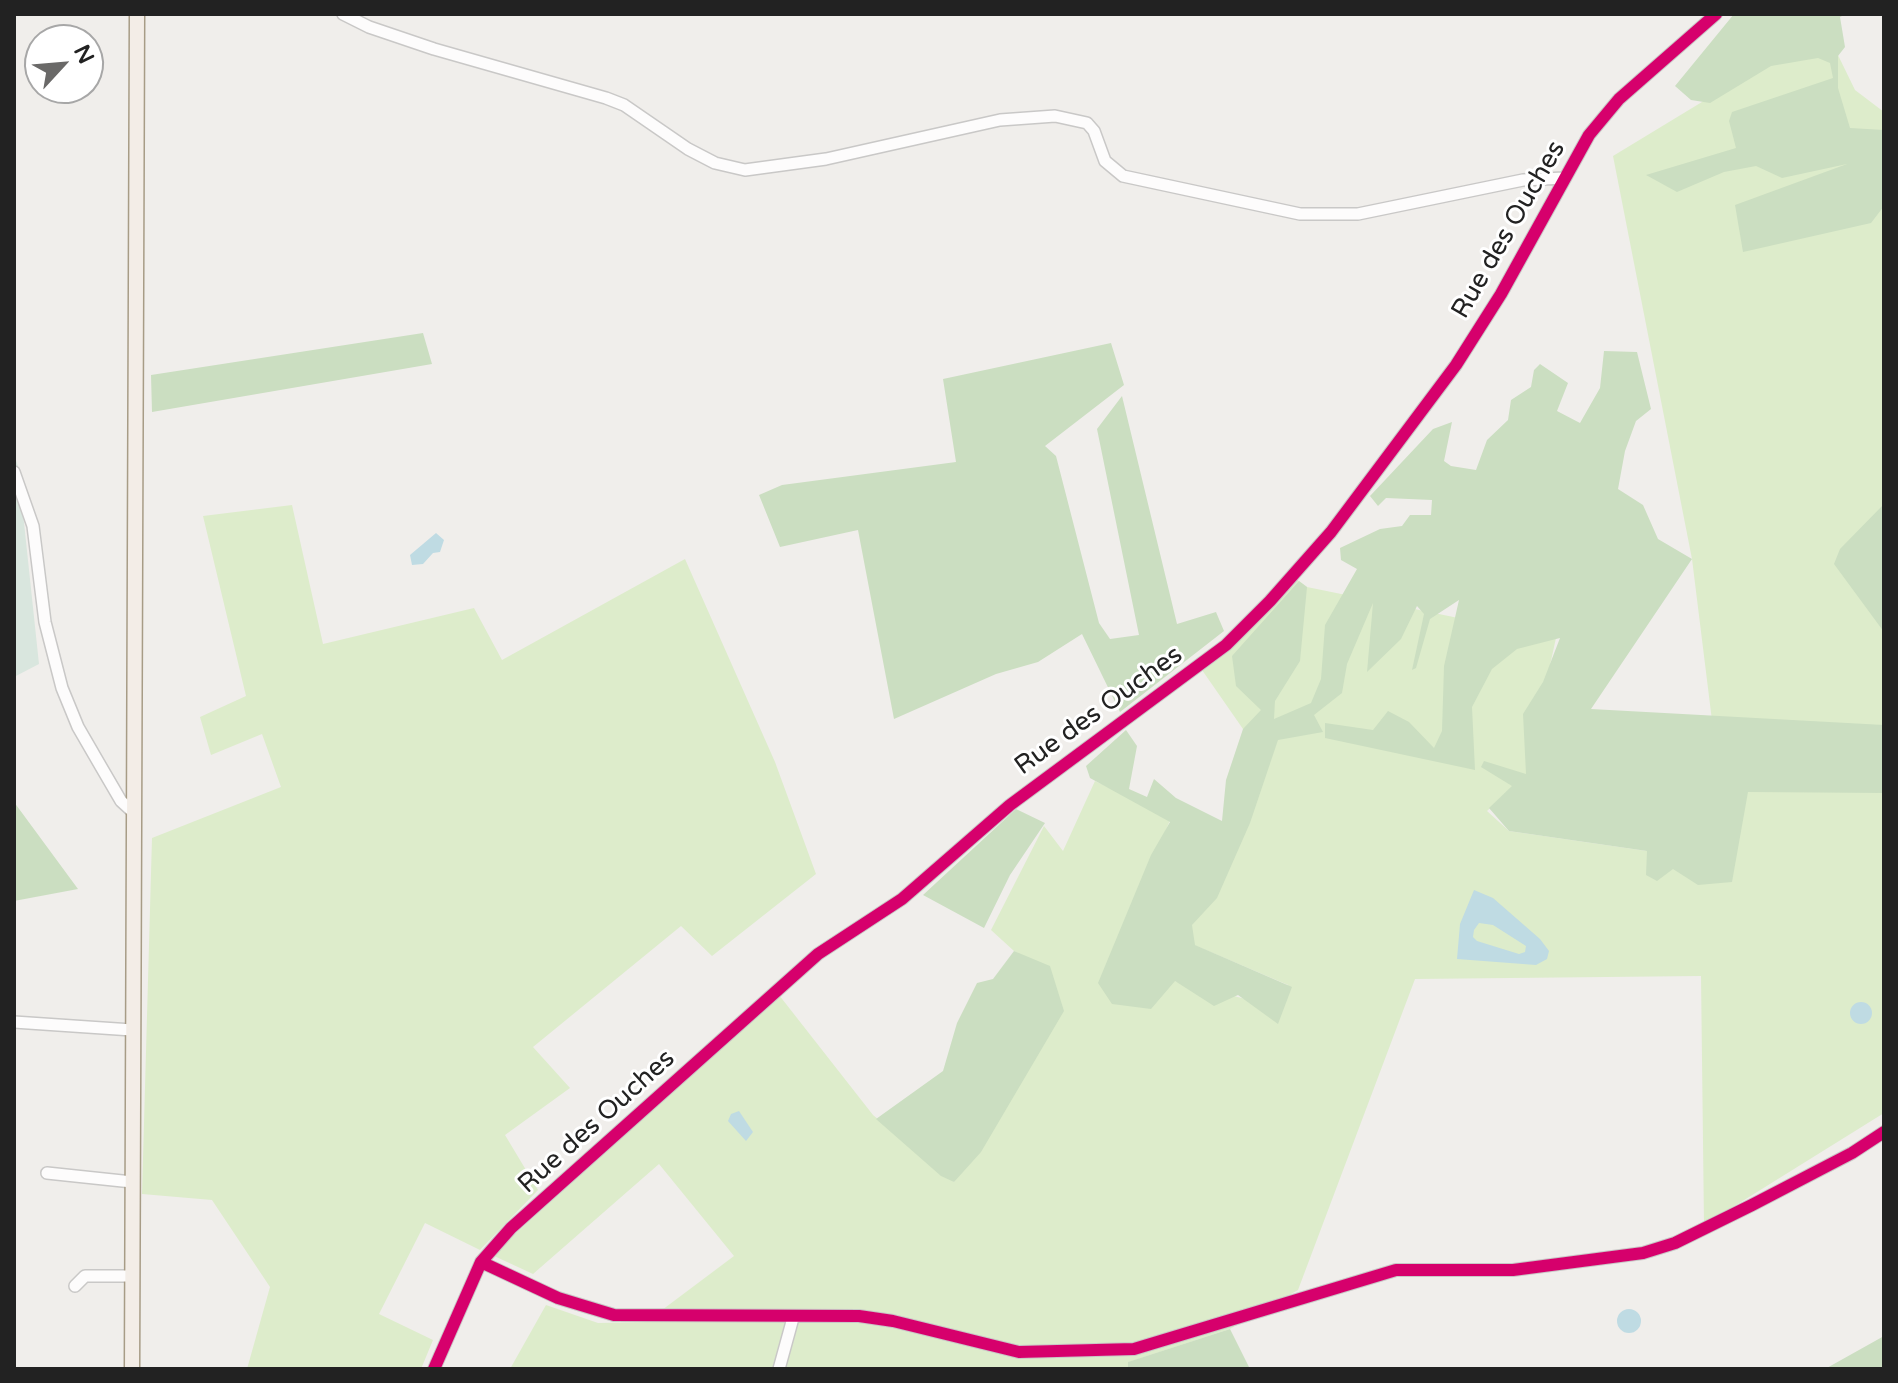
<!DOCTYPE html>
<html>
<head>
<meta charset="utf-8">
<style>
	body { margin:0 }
	#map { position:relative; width:1898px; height:1383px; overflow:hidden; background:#f0eeeb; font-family:"Varela Round",sans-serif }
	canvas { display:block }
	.frame { position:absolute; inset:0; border:16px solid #222; pointer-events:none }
	.north { position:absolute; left:24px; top:24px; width:80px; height:80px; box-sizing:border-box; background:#fff; border:2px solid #a7a7a7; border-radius:50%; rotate:64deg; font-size:22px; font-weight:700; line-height:32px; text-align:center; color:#222 }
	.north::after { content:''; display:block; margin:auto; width:28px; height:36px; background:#6a6968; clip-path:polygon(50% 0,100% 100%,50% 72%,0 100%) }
</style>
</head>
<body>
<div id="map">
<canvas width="1898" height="1383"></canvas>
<div class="frame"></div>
<div class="north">N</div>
</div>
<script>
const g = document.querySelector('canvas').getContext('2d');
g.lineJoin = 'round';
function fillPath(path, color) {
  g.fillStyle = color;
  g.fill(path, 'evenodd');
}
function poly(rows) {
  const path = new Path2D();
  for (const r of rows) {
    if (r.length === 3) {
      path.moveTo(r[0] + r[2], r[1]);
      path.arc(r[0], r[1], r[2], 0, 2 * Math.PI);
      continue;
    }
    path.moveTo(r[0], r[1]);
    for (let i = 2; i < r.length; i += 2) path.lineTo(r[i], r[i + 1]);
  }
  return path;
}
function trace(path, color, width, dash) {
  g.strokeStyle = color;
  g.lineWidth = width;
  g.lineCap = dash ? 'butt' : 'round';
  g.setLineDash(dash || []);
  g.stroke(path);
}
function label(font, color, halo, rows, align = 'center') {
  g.font = font + ' "Varela Round",sans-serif';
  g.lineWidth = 6;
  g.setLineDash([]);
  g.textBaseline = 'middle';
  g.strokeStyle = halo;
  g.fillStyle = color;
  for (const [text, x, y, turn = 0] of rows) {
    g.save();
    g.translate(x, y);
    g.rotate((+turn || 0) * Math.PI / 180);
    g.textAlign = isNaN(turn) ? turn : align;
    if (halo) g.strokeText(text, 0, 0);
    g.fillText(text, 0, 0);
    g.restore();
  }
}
fillPath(poly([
	[1786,51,1836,51,1855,90,1884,112,1884,1113,1704,1225,1701,976,1415,979,1298,1290,1230,1329,1129,1362,1128,1369,510,1369,546,1305,598,1323,646,1322,734,1256,659,1164,533,1274,492,1255,779,995,873,1115,954,1182,1048,970,1014,951,991,930,1044,826,1063,851,1095,781,1171,818,1100,986,1175,981,1277,1007,1288,985,1194,945,1190,927,1276,744,1243,729,1202,670,1296,579,1307,587,1556,638,1526,774,1487,811,1509,831,1647,851,1732,882,1692,559,1613,156],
	[292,505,323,644,474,608,502,660,685,559,775,762,816,874,712,956,681,926,533,1047,570,1088,505,1135,538,1190,480,1250,425,1223,379,1314,433,1340,421,1369,247,1369,270,1287,212,1200,142,1194,152,838,281,787,262,734,211,755,200,717,246,696,203,516]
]), '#ddeccb');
fillPath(poly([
	[1734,14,1846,14,1840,17,1845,47,1838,56,1838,88,1850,128,1884,130,1884,206,1871,223,1743,252,1735,205,1847,164,1782,178,1756,166,1724,172,1677,192,1646,175,1736,148,1729,121,1732,112,1833,78,1830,63,1818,58,1771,66,1710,103,1691,100,1675,86],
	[423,333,432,364,152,412,151,375],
	[1111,343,1124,385,1045,446,1056,456,1099,623,1110,639,1139,635,1097,429,1122,396,1177,624,1216,612,1224,631,1120,712,1082,634,1038,662,996,674,894,719,858,530,780,547,759,495,782,485,956,462,943,379],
	[1604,351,1637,352,1651,409,1636,421,1625,451,1618,489,1643,505,1658,539,1692,559,1591,709,1884,725,1884,793,1748,792,1732,882,1698,885,1673,869,1657,881,1646,875,1647,851,1509,831,1489,808,1512,786,1481,767,1484,761,1526,774,1523,714,1543,682,1560,638,1517,649,1492,669,1472,707,1475,770,1325,738,1325,723,1373,730,1388,711,1409,722,1434,748,1442,731,1444,666,1459,600,1430,619,1416,668,1412,670,1424,614,1417,606,1401,639,1367,672,1373,603,1347,664,1342,693,1314,715,1323,732,1278,740,1250,823,1217,898,1192,925,1195,945,1292,987,1278,1024,1238,995,1214,1006,1175,981,1151,1009,1112,1004,1098,983,1151,855,1170,822,1090,778,1086,766,1126,730,1137,746,1129,789,1147,797,1154,779,1176,798,1222,821,1226,780,1243,729,1261,710,1236,686,1232,656,1299,581,1307,587,1300,661,1275,701,1274,719,1311,703,1321,679,1325,625,1357,569,1341,560,1340,548,1380,529,1402,526,1410,515,1431,515,1432,500,1386,498,1378,506,1370,496,1433,429,1452,422,1444,461,1451,466,1476,470,1487,440,1508,420,1511,400,1531,387,1534,370,1540,364,1568,383,1557,411,1580,423,1600,388],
	[1884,504,1884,632,1834,564,1840,549],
	[14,802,78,889,14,901],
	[1016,809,1045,823,1010,875,984,928,923,895],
	[1014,951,1050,966,1064,1011,981,1152,954,1182,941,1176,876,1119,943,1071,957,1023,977,983,993,979],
	[1230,1329,1250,1369,1128,1369,1128,1362],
	[1884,1336,1884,1369,1825,1369]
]), '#cbdec1');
fillPath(poly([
	[14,455,18,466,39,664,14,677]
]), '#d9e6de');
fillPath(poly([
	[436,533,444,540,440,552,433,553,423,564,412,565,410,555],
	[1474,890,1493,898,1540,939,1549,951,1547,959,1536,965,1457,959,1460,924],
	[1479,923,1493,925,1526,946,1525,952,1519,954,1477,941,1473,937,1474,930],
	[1861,1013,11],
	[739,1111,753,1132,746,1141,728,1121,731,1114],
	[1629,1321,12]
]), '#bfdbe3');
const minor = poly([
	[343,14,369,27,434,49,606,98,624,105,688,149,715,163,745,170,826,159,1000,120,1055,116,1087,123,1094,131,1105,161,1123,176,1300,214,1358,214,1523,180,1564,178],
	[14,472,33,526,45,622,62,688,78,727,100,765,121,801,133,812],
	[14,1022,132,1030],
	[47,1173,132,1182],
	[481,1262,558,1298,614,1315,859,1316,893,1321,1019,1352,1134,1349,1396,1270,1513,1270,1643,1253,1675,1243,1752,1205,1852,1153,1884,1132],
	[75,1286,85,1276,132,1276],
	[434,1369,481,1262,511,1228,818,954,902,899,1010,805,1226,645,1270,601,1331,532,1456,365,1501,294,1589,135,1619,99,1716,14],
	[779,1369,793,1318]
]);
const major = poly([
	[132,1369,137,14]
]);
trace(minor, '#c9c8c7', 14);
trace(major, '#a79c86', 17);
trace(minor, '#fdfcfc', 11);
trace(major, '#f3ede7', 14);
trace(poly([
	[481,1262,558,1298,614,1315,859,1316,893,1321,1019,1352,1134,1349,1396,1270,1513,1270,1643,1253,1675,1243,1752,1205,1852,1153,1884,1132],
	[434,1369,481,1262,511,1228,818,954,902,899,1010,805,1226,645,1270,601,1331,532,1456,365,1501,294,1589,135,1619,99,1716,14]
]), '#d6006c', 12);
label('26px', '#222', '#fff', [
	["Rue des Ouches",1509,230,-60],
	["Rue des Ouches",1099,711,-36],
	["Rue des Ouches",597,1122,-42]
]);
</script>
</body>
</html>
